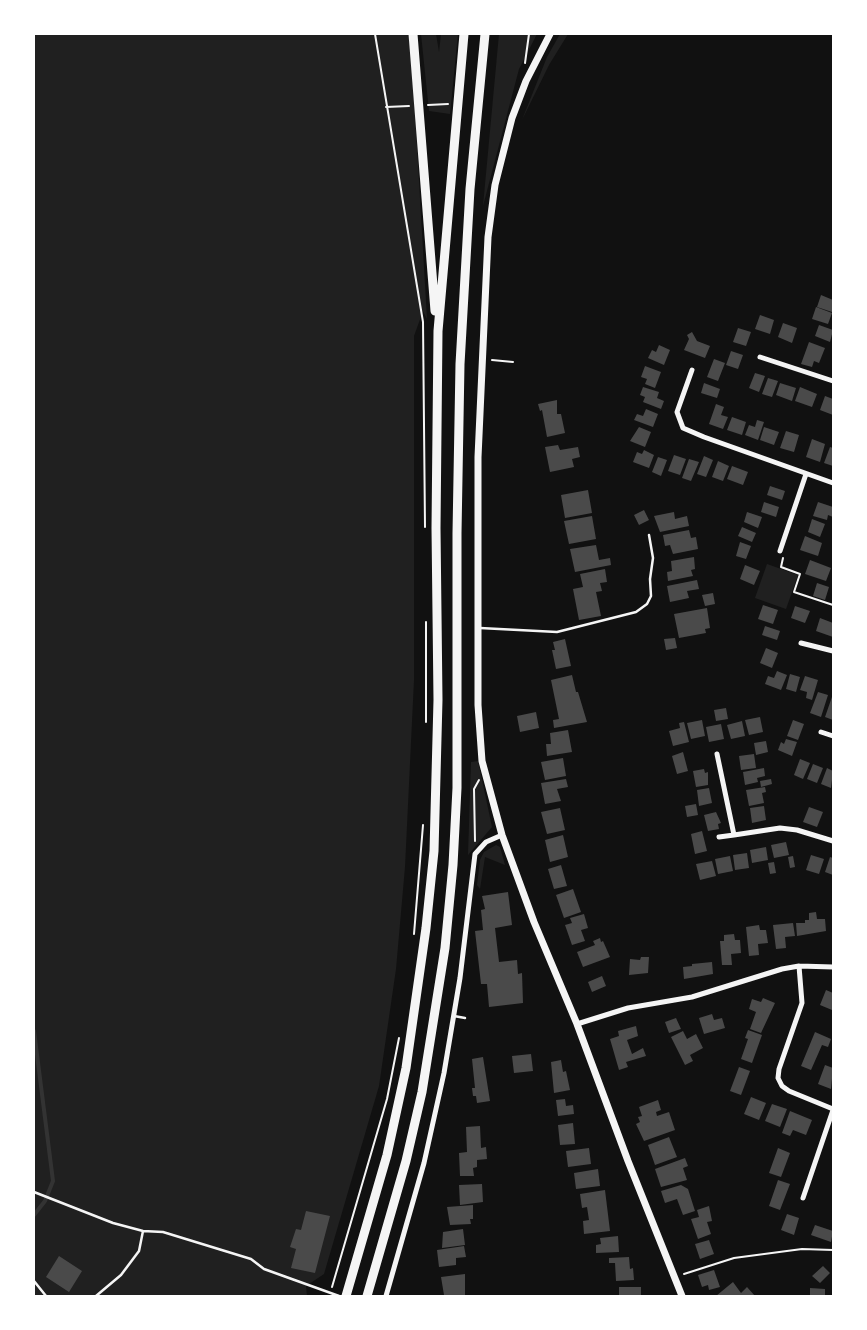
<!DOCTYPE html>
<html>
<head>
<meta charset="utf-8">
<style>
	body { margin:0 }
	#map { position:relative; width:867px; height:1330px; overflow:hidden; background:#111; font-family:"IBM Plex Sans",sans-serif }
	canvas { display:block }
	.frame { position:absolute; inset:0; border:35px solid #fff; pointer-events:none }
</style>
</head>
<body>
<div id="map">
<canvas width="867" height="1330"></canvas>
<div class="frame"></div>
</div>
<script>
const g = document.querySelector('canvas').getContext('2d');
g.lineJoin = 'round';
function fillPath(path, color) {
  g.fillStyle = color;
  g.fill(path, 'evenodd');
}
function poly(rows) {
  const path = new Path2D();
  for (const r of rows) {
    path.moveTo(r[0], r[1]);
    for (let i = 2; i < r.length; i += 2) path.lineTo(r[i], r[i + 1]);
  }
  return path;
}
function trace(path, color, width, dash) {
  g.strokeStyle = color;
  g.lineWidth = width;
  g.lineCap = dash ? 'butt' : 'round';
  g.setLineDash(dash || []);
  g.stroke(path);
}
fillPath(poly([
	[34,34,409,34,415,112,427,319,423,311,414,336,414,680,405,867,396,969,379,1086,324,1274,306,1286,307,1296,34,1296],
	[421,34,436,34,439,52,441,34,458,34,450,114,429,111],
	[499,34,537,34,519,69,483,206],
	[560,34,568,34,549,65,522,120,547,57],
	[767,564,798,575,786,609,755,598],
	[478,761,492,827,468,855,471,762],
	[496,845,500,847,505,865,485,857,480,889,477,885,480,860,484,852]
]), '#202020');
trace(poly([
	[34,1031,53,1181,45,1201,34,1215]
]), '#333', 4);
fillPath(poly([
	[821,295,833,300,832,312,817,307],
	[816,307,832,313,828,324,812,319],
	[760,315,774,320,770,334,755,329],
	[783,323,797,328,792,343,778,337],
	[819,325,833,330,830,342,815,336],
	[738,328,751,332,746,346,733,342],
	[692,332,697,341,710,346,705,358,684,350,689,339,687,335],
	[809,342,825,348,819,363,814,361,812,367,801,364],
	[659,345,670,350,664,365,648,358,652,350,656,352],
	[731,351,743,355,738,369,726,365],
	[714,359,725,363,718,381,707,377],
	[645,366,661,372,655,388,645,384,647,379,641,377],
	[755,373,765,376,759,392,749,388],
	[768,378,778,381,772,397,762,394],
	[704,383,720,389,717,398,701,393],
	[780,383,796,388,792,401,776,395],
	[643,387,659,392,657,398,664,401,661,409,643,402,645,397,640,395],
	[800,387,817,394,812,407,795,401],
	[825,396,833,399,833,415,820,410],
	[557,400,557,414,561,414,565,433,547,437,542,410,540,411,538,404],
	[716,404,724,407,721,415,728,417,723,429,709,424],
	[646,409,658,414,653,427,634,420,637,414,643,416],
	[732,417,746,422,742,435,727,430],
	[757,420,764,422,758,440,745,435,749,425,755,427],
	[639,427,651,432,645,447,630,441],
	[764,427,779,432,774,445,760,440],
	[786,431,799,435,794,452,780,448],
	[812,439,825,444,820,462,806,457],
	[558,445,560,450,578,447,580,457,572,459,574,467,550,472,545,447],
	[830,447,833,448,833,466,824,463],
	[644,450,654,455,649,468,633,462,637,452,642,454],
	[674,455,686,459,680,475,668,471],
	[704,456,713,460,706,477,697,474],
	[658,457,667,460,661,476,652,472],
	[689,459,699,462,691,481,682,478],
	[718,461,729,466,723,481,712,477],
	[732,466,748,472,743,485,727,479],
	[770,486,785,491,782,500,767,495],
	[588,490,592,513,565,518,561,495],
	[764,502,779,507,776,517,761,512],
	[818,502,833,507,833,517,828,515,827,520,813,516],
	[644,510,649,520,639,525,634,515],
	[674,512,675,519,687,516,689,526,660,532,654,516],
	[747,512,762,517,758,528,744,522],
	[592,516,596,539,569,544,564,521],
	[812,519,825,524,820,537,808,532],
	[742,527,756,533,752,542,738,536],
	[689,530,691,538,696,537,698,549,673,554,670,545,665,546,663,535],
	[805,536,822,543,818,556,800,550],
	[740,542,751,546,746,559,736,556],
	[596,545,599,560,610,558,611,565,575,572,570,549],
	[694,557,695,569,691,570,693,576,668,581,667,572,672,571,671,561],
	[810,560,831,568,826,581,805,574],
	[745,565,760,571,754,585,740,579],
	[605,569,607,582,600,583,602,591,596,592,601,616,579,620,573,589,583,587,580,574],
	[697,580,699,589,687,591,689,598,670,602,667,586],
	[817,583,829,587,825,600,813,596],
	[713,593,715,604,705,606,702,595],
	[763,605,778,610,773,624,758,619],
	[795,606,810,611,805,623,791,618],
	[707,608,710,628,705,629,706,633,679,638,674,614],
	[820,618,833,623,833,637,816,631],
	[765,626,780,631,777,640,762,635],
	[675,638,677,648,666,650,664,639],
	[565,639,571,666,556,669,552,650,555,650,553,642],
	[766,648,778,653,772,668,760,663],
	[777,671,787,675,781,690,765,684,768,676,774,678],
	[790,674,800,677,796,692,786,689],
	[572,675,576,692,578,692,587,722,554,728,553,720,559,719,551,680],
	[805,676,818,680,812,700,806,698,807,692,800,690],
	[818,692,828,695,821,717,810,713],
	[833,694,833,720,825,717],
	[726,708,728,719,716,721,714,710],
	[536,712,539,728,520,732,517,716],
	[760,717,763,732,749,735,745,720],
	[702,720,705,736,691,739,687,723],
	[793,720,804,724,798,740,787,736],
	[742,721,745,736,731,739,727,725],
	[684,722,689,742,673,746,669,731,680,728,679,723],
	[721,724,724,739,709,742,706,727],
	[568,730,572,752,547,756,546,744,551,744,550,733],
	[786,739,797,742,792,756,778,750,781,742,784,744],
	[766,741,768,752,756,755,754,743],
	[683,752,688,771,677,774,672,756],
	[754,754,756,768,741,770,739,756],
	[563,758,566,776,545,780,541,762],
	[800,759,810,763,803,779,794,775],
	[813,764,823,768,817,783,807,779],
	[764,768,765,776,757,778,758,782,745,785,743,772],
	[827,768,833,771,831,788,821,784],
	[704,769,705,773,708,772,708,785,696,787,693,771],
	[566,779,568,787,557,789,561,801,545,804,541,783],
	[771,779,772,784,761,787,760,781],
	[765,787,766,792,762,793,764,803,749,806,746,790],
	[709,788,712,803,699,806,697,790],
	[696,804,698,815,687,817,685,806],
	[764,806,766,820,752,823,750,808],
	[809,807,823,812,817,827,803,822],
	[560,808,565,830,547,834,541,812],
	[716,812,721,823,718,824,719,829,708,831,704,815],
	[702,831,707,851,695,854,691,834],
	[563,835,568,857,550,862,545,840],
	[786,842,789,855,774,858,771,845],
	[766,847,768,860,752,863,750,850],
	[747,853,749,868,735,870,733,855],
	[811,855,824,859,819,874,806,870],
	[730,856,733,871,718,874,715,859],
	[793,856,795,867,790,868,788,857],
	[830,857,833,858,833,875,825,872],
	[712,861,716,876,700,880,696,864],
	[774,862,776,873,770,874,768,863],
	[561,865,567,886,554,889,548,869],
	[573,889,581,912,564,918,556,895],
	[508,892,512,925,495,928,499,962,517,960,518,974,522,973,523,1003,489,1007,487,984,481,984,475,931,483,930,481,910,485,909,482,896],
	[816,912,817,919,825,919,826,931,797,936,796,923,805,923,805,920,809,920,809,913],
	[584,914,588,928,581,930,585,941,572,945,565,925,572,923,570,918],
	[793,923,795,936,785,937,786,948,776,949,773,925],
	[759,925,760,930,766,930,768,943,758,944,759,955,749,956,746,927],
	[734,934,735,940,740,940,741,953,731,954,732,965,722,965,720,941,724,941,724,935],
	[600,938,601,942,603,941,610,957,583,967,577,952,595,945,593,941],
	[641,957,649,957,648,973,629,975,630,959,640,960],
	[712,962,713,974,684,979,683,967,692,966,692,964],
	[602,976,606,986,592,992,588,982],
	[826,990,833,993,832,1010,820,1005],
	[763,998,775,1003,761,1033,750,1029,756,1012,749,1009,752,999,761,1002],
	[712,1014,714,1020,722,1018,725,1028,704,1034,699,1018],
	[676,1018,681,1029,669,1033,665,1022],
	[636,1026,638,1036,627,1040,632,1054,643,1048,646,1056,626,1062,628,1067,619,1070,610,1039,619,1036,618,1031],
	[748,1030,762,1035,752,1063,741,1059,748,1039,745,1038],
	[683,1031,687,1039,696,1034,703,1048,690,1055,693,1061,685,1065,671,1037],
	[815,1032,831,1039,828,1047,822,1045,811,1070,801,1066],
	[531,1054,533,1071,514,1073,512,1056],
	[483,1057,490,1101,477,1103,476,1096,473,1096,472,1088,475,1088,472,1059],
	[561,1060,563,1072,566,1071,570,1090,554,1093,551,1062],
	[825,1065,833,1068,831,1089,818,1084],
	[739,1067,750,1071,741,1095,730,1091],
	[751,1097,766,1103,759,1120,744,1114],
	[565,1099,566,1106,573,1105,574,1114,558,1116,556,1100],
	[658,1100,661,1110,656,1112,657,1116,669,1112,675,1130,644,1141,636,1124,640,1122,638,1117,642,1116,639,1107],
	[772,1104,787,1109,780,1127,765,1121],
	[790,1111,812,1120,806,1135,793,1130,790,1136,782,1133],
	[573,1123,575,1144,560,1145,558,1125],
	[480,1126,481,1148,486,1147,487,1159,477,1160,477,1167,473,1168,474,1176,460,1176,459,1153,467,1152,466,1127],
	[669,1137,677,1157,655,1165,648,1145],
	[589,1148,591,1164,568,1167,566,1151],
	[778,1148,790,1153,781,1177,769,1173],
	[685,1158,688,1166,683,1168,687,1180,661,1187,655,1169],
	[598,1169,600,1186,576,1189,574,1173],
	[778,1180,790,1184,780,1210,769,1206],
	[482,1184,483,1202,460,1205,459,1185],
	[681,1185,688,1189,695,1211,683,1215,677,1199,665,1203,661,1191],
	[605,1190,610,1231,584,1234,583,1221,589,1220,587,1207,582,1208,580,1194],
	[473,1205,473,1219,470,1219,471,1224,450,1225,447,1207],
	[709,1206,712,1221,707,1222,711,1234,698,1239,691,1219,699,1217,697,1210],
	[306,1211,330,1216,315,1273,291,1268,296,1249,290,1247,296,1229,301,1230],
	[787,1214,799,1218,794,1235,781,1230],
	[815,1225,833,1231,831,1242,811,1235],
	[463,1229,465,1245,442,1248,443,1232],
	[618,1236,619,1252,596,1253,596,1245,601,1244,600,1238],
	[709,1240,714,1254,700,1259,695,1244],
	[464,1246,466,1257,456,1258,456,1265,439,1267,437,1250],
	[59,1256,82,1271,69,1292,46,1277],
	[629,1257,630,1269,633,1268,634,1280,616,1281,615,1263,609,1263,609,1258],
	[823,1266,830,1273,820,1283,812,1276],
	[714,1270,720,1287,709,1290,708,1285,702,1287,698,1275],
	[465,1274,465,1295,444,1295,441,1277],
	[733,1282,741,1293,747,1287,755,1296,716,1296],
	[619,1287,641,1287,641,1296,619,1296],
	[810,1288,825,1289,825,1296,810,1296]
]), '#4a4a4a');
trace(poly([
	[375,34,423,322,425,527],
	[525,63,529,34],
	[428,105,448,104],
	[386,107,409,106],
	[492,360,513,362],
	[783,558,781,567,800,574,794,592,833,605],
	[426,622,426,722],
	[475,841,474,789,479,780],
	[414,934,423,825],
	[684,1274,734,1258,802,1249,833,1250],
	[332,1287,387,1099,399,1038]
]), '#f5f5f5', 2);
trace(poly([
	[480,628,557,632,636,612,647,604,651,596,650,579,653,558,649,535],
	[454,1016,465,1018],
	[34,1192,113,1223,143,1231,163,1232,251,1259,264,1269,339,1296],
	[34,1281,46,1296],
	[96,1296,121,1275,139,1251,143,1231]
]), '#f5f5f5', 2.5);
trace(poly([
	[760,357,833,381],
	[692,370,677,412,683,428,704,437,833,483],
	[780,551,806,474],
	[801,643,833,651],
	[821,732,833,736],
	[717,754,734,835,780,828,797,830,833,841],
	[719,837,734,835],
	[799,966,802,1003,779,1069,778,1078,782,1086,789,1091,833,1109],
	[577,1024,628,1008,692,997,782,969,799,966,833,967],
	[803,1198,833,1110],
	[386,1296,424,1163,444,1073,460,978,475,854,486,842,502,835]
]), '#f5f5f5', 5);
trace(poly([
	[550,34,526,81,512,118,495,185,488,237,478,457,478,705,482,761,502,835,534,922,577,1024,628,1161,682,1296]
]), '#f5f5f5', 7);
trace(poly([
	[413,34,435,311],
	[346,1296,387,1155,406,1068,426,928,434,851,438,700,436,528,438,331,464,34],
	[367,1296,406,1161,422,1092,445,948,453,865,457,788,457,533,460,364,470,189,485,34]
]), '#f5f5f5', 9);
</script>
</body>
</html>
